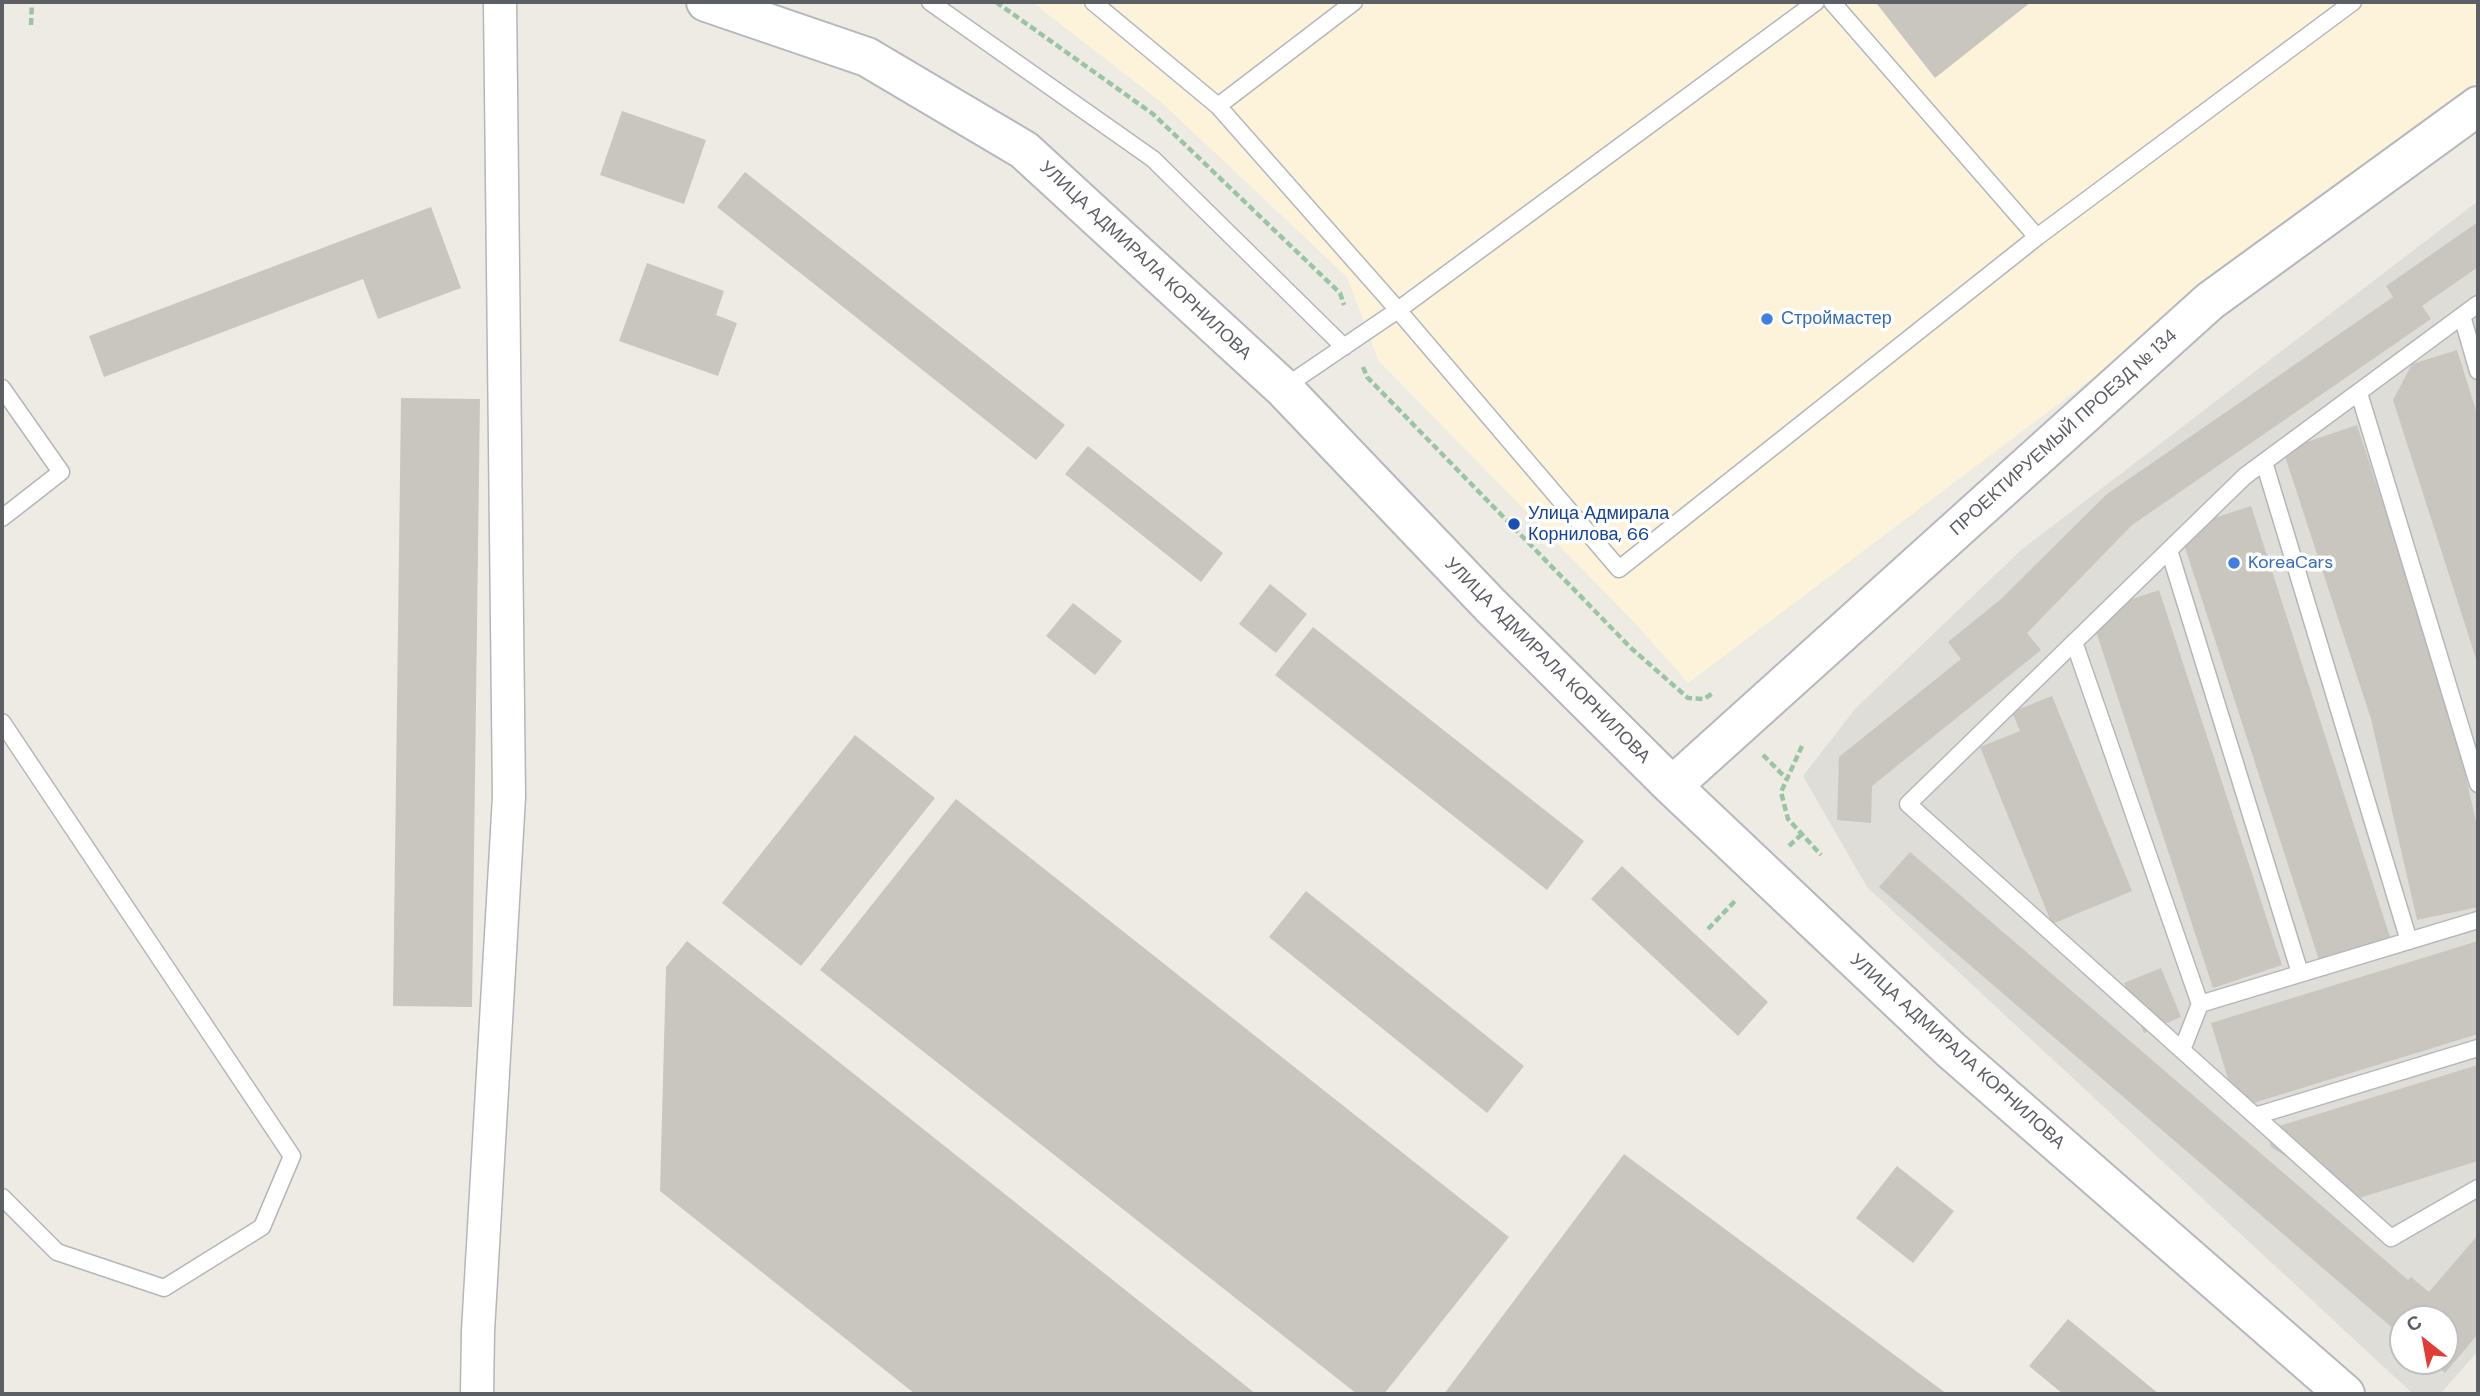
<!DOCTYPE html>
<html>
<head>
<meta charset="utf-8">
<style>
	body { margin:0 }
	#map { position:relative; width:2480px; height:1396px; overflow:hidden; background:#eeebe4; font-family:"DM Sans",sans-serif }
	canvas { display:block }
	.frame { position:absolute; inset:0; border:4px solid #5c5f63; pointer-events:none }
	.north { position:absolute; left:2389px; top:1305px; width:70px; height:70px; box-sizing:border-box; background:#fff; border:2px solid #bebfc1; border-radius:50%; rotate:329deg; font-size:19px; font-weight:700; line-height:28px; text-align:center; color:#5c5f63 }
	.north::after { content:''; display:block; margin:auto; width:24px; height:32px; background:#e13c36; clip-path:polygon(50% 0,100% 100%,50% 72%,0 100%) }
</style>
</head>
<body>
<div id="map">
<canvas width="2480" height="1396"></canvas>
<div class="frame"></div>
<div class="north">С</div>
</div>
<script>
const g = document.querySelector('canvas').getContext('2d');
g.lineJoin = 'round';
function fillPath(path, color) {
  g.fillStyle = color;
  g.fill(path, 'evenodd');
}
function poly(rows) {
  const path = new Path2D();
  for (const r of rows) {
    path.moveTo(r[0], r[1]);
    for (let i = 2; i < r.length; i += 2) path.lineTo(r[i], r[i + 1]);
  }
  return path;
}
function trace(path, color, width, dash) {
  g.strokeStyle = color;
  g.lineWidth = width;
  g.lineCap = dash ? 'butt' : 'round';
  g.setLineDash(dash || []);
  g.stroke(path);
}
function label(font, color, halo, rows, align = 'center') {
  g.font = font + ' "DM Sans",sans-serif';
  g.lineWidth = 7;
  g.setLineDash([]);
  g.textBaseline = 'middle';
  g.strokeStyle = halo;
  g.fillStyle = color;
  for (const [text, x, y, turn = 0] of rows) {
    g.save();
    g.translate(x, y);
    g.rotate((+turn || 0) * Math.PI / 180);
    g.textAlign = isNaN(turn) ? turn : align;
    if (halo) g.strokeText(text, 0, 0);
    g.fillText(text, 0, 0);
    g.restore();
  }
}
fillPath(poly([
	[1032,2,2478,2,2478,88,1688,683,1635,623,1378,360,1347,277,1161,102]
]), '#fcf3da');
fillPath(poly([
	[2478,201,2478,1351,2440,1394,2413,1394,1867,887,1803,776,1856,708,2021,550],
	[2403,1319,2445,1319,2445,1361,2403,1361]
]), '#dfddd8');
fillPath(poly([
	[1880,2,2031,2,1935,78,1877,4],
	[622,111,706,140,684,204,600,175],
	[745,172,1065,425,1036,460,717,207],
	[431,207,461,288,378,319,363,279,104,377,89,336],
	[2478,222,2478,267,2422,306,2431,319,2132,525,2027,633,2041,650,1872,786,1871,823,1837,820,1839,757,1961,659,1948,642,2000,600,2107,494,2393,297,2386,286],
	[647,263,724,291,716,315,737,323,718,376,619,341],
	[2457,350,2478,417,2478,665,2393,400,2412,364],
	[401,398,480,399,472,1007,393,1006],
	[2357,425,2452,715,2478,831,2478,907,2417,920,2371,719,2283,450],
	[1088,446,1223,553,1201,582,1065,474],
	[2251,506,2390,937,2319,960,2179,529],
	[1270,584,1307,614,1276,653,1239,624],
	[2159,590,2282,965,2213,988,2090,613],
	[1073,603,1122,641,1095,675,1046,636],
	[1313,627,1584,841,1547,890,1275,675],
	[2052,696,2132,891,2052,924,1980,747,2020,731,2012,712],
	[855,735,935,798,801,966,722,903],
	[956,799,1509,1237,1384,1394,1357,1394,820,970],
	[1910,852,2408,1280,2411,1277,2429,1292,2478,1235,2478,1334,2445,1373,2431,1361,2445,1361,2445,1319,2403,1319,2403,1337,1879,887],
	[1622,866,1768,1002,1738,1036,1591,899],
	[1306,891,1524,1066,1487,1113,1269,937],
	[687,941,1256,1394,915,1394,660,1191,666,967],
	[2478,941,2478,1034,2237,1108,2211,1023],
	[2161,968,2181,1017,2144,1033,2124,983],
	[2478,1065,2478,1161,2356,1199,2271,1147,2266,1130],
	[1624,1154,1947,1394,1444,1394],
	[1897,1166,1954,1211,1913,1263,1856,1218],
	[2068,1319,2159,1394,2063,1394,2029,1366]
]), '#c9c6c0');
const lane = poly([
	[930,2,1153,159,1344,347],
	[1093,2,1218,106,1398,310,1619,569,2037,237,2353,2],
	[1832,2,2037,237],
	[1218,106,1354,2],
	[2478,304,2245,476,1908,804,2391,1238,2478,1188],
	[2462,316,2478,371],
	[2,388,61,472,2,518],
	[1283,388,1398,310,1816,2],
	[2359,393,2478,784],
	[2264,462,2409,941],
	[2169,550,2300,973],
	[2074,642,2200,1004,2182,1050],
	[2,722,292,1156,262,1227,164,1288,57,1252,2,1197],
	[2200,1004,2478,920],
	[2255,1116,2478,1048]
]);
const street = poly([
	[477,1394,478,1331,509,797,500,2]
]);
const secondary = poly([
	[706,2,867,57,1024,150,1283,388,1491,606,1672,786,1951,1050,2345,1394],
	[1672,786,2210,301,2478,106]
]);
trace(lane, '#b4b6ba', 19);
trace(street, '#b4b6ba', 35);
trace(secondary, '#b5b8bd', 42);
trace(poly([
	[996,2,1153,114,1340,293,1344,305],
	[31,25,32,2],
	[1363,367,1367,377,1631,648,1688,698,1704,699,1713,693],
	[1802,746,1781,792,1788,819,1821,855],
	[1763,755,1787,779],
	[1789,846,1802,834],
	[1708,929,1736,900]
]), '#9bc4a4', 4.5, [7, 3.5]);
trace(lane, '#fff', 16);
trace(street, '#fff', 32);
trace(secondary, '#fff', 38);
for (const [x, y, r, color] of [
	[1767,319,7,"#3f7fe0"],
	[1514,524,7,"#1a4fb4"],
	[2234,563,7,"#3f7fe0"]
]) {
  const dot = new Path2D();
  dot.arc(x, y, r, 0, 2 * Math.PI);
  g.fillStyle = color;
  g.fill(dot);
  trace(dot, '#fff', 2.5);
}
label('18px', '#5c5f63', '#fff', [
	["УЛИЦА АДМИРАЛА КОРНИЛОВА",1145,261,43],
	["ПРОЕКТИРУЕМЫЙ ПРОЕЗД № 134",2064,433,-42],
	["УЛИЦА АДМИРАЛА КОРНИЛОВА",1547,661,45],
	["УЛИЦА АДМИРАЛА КОРНИЛОВА",1957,1052,42]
]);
label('18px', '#366cbe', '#fff', [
	["Строймастер",1781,319],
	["KoreaCars",2248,563]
], 'left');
label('18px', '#164399', '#fff', [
	["Улица Адмирала",1528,514],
	["Корнилова, 66",1528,535]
], 'left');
</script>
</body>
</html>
